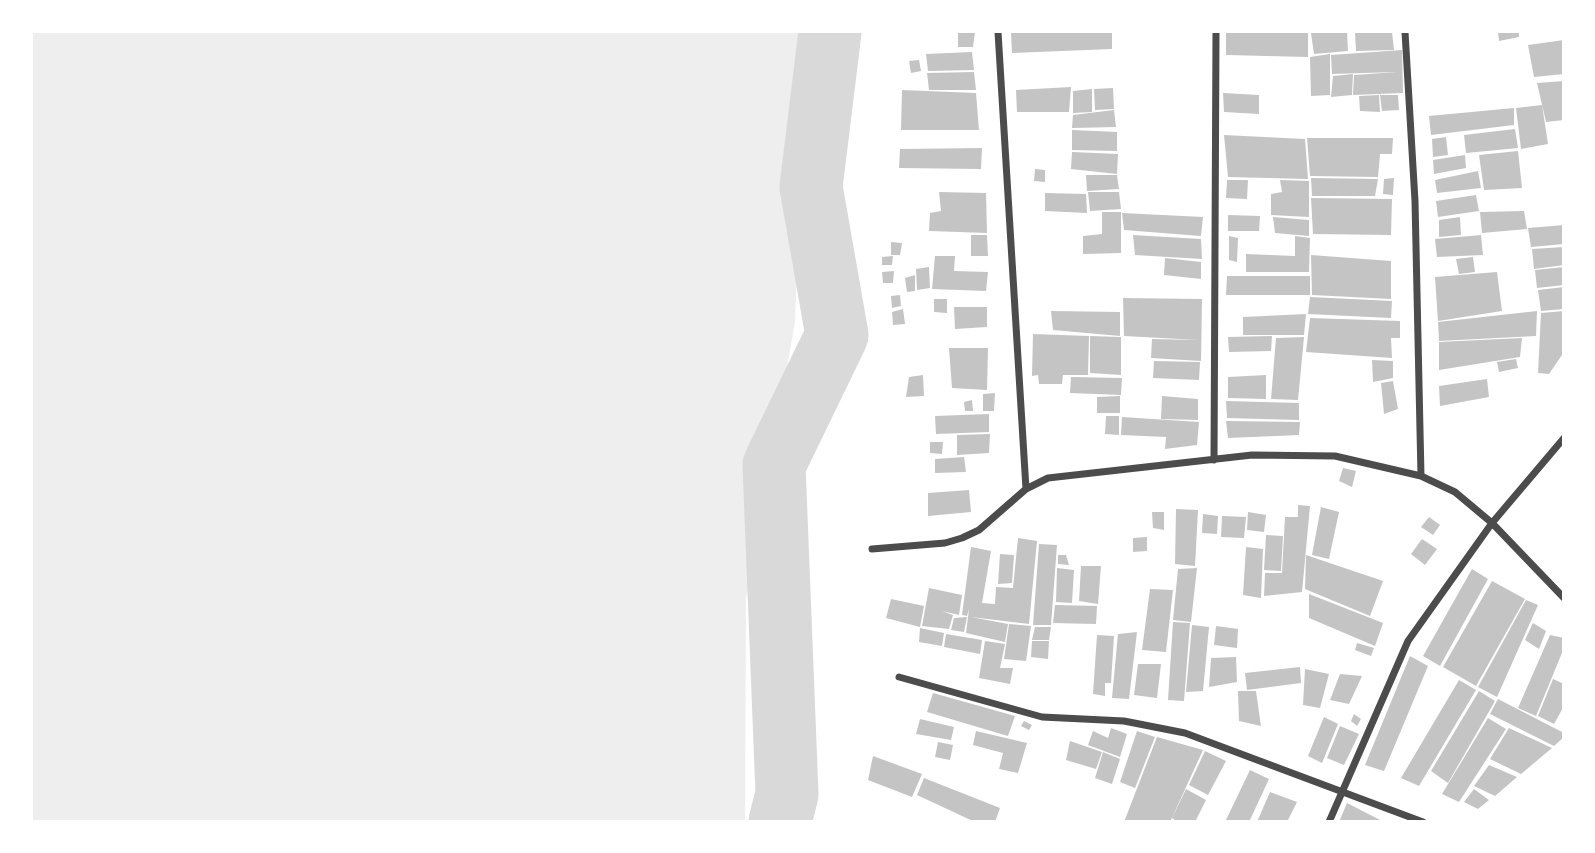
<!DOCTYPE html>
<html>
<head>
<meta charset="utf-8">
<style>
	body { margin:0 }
	#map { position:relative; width:1595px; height:853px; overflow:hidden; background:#fff; font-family:"PT Serif",serif }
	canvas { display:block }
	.frame { position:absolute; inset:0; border:33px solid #fff; pointer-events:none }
</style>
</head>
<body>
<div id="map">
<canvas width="1595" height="853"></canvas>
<div class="frame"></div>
</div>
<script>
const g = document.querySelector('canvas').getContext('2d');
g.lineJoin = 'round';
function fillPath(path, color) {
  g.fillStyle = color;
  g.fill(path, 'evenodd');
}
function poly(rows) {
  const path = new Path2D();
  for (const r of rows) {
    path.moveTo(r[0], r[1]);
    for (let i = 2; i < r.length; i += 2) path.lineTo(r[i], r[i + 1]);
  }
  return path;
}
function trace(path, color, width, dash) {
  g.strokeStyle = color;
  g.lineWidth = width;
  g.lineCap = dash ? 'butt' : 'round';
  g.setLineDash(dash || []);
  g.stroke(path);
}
fillPath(poly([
	[32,32,806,32,795,322,746,599,745,821,32,821]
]), '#eee');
trace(poly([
	[780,822,787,794,774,465,837,335,811,187,830,32]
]), '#d9d9d9', 63);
fillPath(poly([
	[975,32,973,47,958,47,958,33],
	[1011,32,1112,32,1112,49,1012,53],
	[1226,32,1308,32,1308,57,1226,55],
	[1347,32,1348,51,1314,54,1311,33],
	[1392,32,1394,50,1356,51,1355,33],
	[1498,32,1519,32,1519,37,1499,41],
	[1564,40,1564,74,1534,77,1528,45],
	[1402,50,1403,93,1353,95,1354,75,1397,72,1332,74,1331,55],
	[972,52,974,70,928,71,926,54],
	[1330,54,1330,95,1311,96,1310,57],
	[919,60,921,71,911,73,909,61],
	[974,72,976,90,929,90,927,73],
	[1353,74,1352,95,1331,97,1333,76],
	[1564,81,1564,120,1546,122,1537,83],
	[1071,87,1069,112,1017,112,1016,90],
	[1113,88,1114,109,1095,110,1094,89],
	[1092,89,1092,112,1073,113,1073,91],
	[902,90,976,93,979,130,901,130],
	[1223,93,1259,95,1259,114,1224,112],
	[1379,95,1380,112,1360,111,1359,96],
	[1380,95,1398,95,1399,110,1382,111],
	[1542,105,1548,144,1521,149,1516,108],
	[1514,108,1514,125,1431,135,1429,116],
	[1114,110,1116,127,1072,128,1073,115],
	[1515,129,1518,148,1466,153,1464,135],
	[1072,130,1117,132,1117,151,1072,150],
	[1224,135,1305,139,1308,179,1228,177],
	[1446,137,1448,155,1433,157,1432,139],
	[1307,138,1393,138,1392,154,1380,154,1378,177,1310,176],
	[982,148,981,169,899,168,900,149],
	[1518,151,1522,188,1484,190,1479,155],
	[1072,152,1118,154,1117,174,1071,169],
	[1465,155,1466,168,1434,174,1433,160],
	[1035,169,1045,170,1045,182,1034,181],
	[1478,171,1481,188,1437,193,1435,180],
	[1086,175,1117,175,1119,189,1087,191],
	[1311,178,1378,179,1375,196,1312,196],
	[1394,178,1393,195,1383,194,1384,179],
	[1227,180,1248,180,1247,199,1226,198],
	[1280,180,1309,181,1309,217,1271,215,1271,194,1282,192],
	[939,192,986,193,987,233,929,231,930,213,941,211],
	[1088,192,1119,192,1121,209,1090,211],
	[1045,193,1086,194,1087,213,1045,211],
	[1476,195,1479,211,1438,217,1436,201],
	[1311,198,1392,199,1391,235,1313,234],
	[1524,211,1527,229,1482,233,1480,212],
	[1102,212,1121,212,1121,253,1083,254,1083,236,1102,234],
	[1122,213,1203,217,1201,236,1124,230],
	[1228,215,1260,216,1259,231,1228,231],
	[1273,217,1309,220,1309,236,1275,233],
	[1460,217,1461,235,1439,237,1439,220],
	[1564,225,1564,244,1531,247,1528,228],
	[971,235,987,235,988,256,971,256],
	[1133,235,1201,239,1202,259,1135,255],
	[1481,235,1483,255,1437,257,1435,239],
	[1229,236,1238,238,1237,262,1229,260],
	[1295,236,1310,238,1309,272,1246,272,1246,254,1295,256],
	[891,242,902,243,900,255,891,255],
	[1564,247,1564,265,1534,269,1532,249],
	[1311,255,1391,261,1391,299,1312,295],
	[893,256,892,265,882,265,882,257],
	[935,256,955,256,954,271,988,272,986,291,932,289],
	[1473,257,1475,272,1459,274,1456,259],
	[1165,258,1201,262,1201,279,1164,275],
	[929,267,930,288,917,290,916,269],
	[1564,267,1564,285,1537,288,1535,270],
	[894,271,893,283,883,283,882,272],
	[1497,272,1502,311,1438,321,1435,277],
	[915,275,915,291,907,292,905,278],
	[1227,276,1310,276,1310,295,1226,295],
	[1564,287,1564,309,1541,311,1538,290],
	[900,295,901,306,892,308,891,296],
	[1310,297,1392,301,1391,318,1308,314],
	[1123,298,1202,299,1201,361,1151,358,1152,339,1198,340,1124,336],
	[934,299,947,299,947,313,934,312],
	[954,307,987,307,987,327,955,329],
	[903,309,905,324,893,325,892,312],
	[1051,311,1120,312,1120,336,1053,330],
	[1537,311,1536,336,1439,341,1438,322],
	[1564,311,1564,352,1549,374,1538,373,1541,313],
	[1306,314,1304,335,1243,335,1243,317],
	[1310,318,1400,321,1400,338,1391,338,1392,358,1306,352],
	[1033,334,1089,336,1088,375,1063,375,1062,384,1039,384,1038,375,1032,376],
	[1090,336,1121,337,1121,375,1090,373],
	[1272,336,1271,351,1229,352,1228,337],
	[1304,337,1298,400,1271,399,1276,338],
	[1522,338,1520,357,1439,370,1439,342],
	[949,348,988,348,987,390,952,388],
	[1516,359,1518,368,1499,372,1497,362],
	[1372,360,1393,361,1393,378,1373,382],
	[1154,361,1200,362,1199,380,1153,378],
	[923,375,924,396,906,397,909,377],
	[1266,375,1266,399,1228,398,1228,377],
	[1071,377,1122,378,1121,395,1070,393],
	[1487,379,1489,397,1440,406,1439,386],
	[1393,381,1398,409,1384,414,1381,383],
	[995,393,994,411,983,411,983,394],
	[1120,396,1120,413,1097,413,1097,397],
	[1162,396,1198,399,1198,420,1161,419],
	[972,400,973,411,965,411,964,402],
	[1226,401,1299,403,1299,420,1227,418],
	[989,414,989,432,936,434,935,416],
	[1106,416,1119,416,1119,435,1105,434],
	[1122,417,1199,422,1197,445,1165,449,1166,437,1121,435],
	[1226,421,1300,422,1299,435,1228,438],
	[990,434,989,453,957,455,957,435],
	[930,442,943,442,942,454,930,453],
	[964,457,966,472,935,473,935,459],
	[1343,468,1356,471,1352,487,1339,481],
	[969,490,971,512,928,516,928,493],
	[1298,505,1310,506,1302,592,1264,596,1265,573,1282,573,1285,517,1298,517],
	[1321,507,1339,512,1329,559,1312,555],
	[1176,509,1198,510,1195,566,1175,564],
	[1152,512,1164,512,1164,530,1153,528],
	[1248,512,1266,515,1264,532,1247,530],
	[1203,514,1218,516,1217,534,1202,533],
	[1222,516,1246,517,1244,538,1221,537],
	[1429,517,1440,525,1433,535,1421,527],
	[1266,535,1283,536,1281,571,1264,570],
	[1147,537,1147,551,1133,552,1133,538],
	[1018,538,1037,541,1029,624,971,617,1008,624,1005,642,966,633,969,609,967,616,962,615,971,547,991,551,982,603,995,604,996,587,1013,588],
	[1422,539,1437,549,1425,565,1411,554],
	[1039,544,1057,545,1051,625,1033,625],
	[1246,547,1263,549,1261,598,1243,595],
	[1000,554,1014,555,1012,583,998,584],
	[1058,555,1066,555,1069,565,1058,564],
	[1306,555,1383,581,1370,616,1305,589],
	[1081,566,1101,566,1098,604,1079,601],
	[1057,568,1074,570,1072,603,1056,602],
	[1197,568,1191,622,1173,620,1178,569],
	[1472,569,1488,579,1440,666,1423,656],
	[1492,581,1525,599,1476,686,1443,667],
	[929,588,962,595,959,615,942,611,953,615,949,629,922,626],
	[1150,589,1173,590,1166,652,1142,650],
	[1309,594,1383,623,1375,646,1309,618],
	[891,599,924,606,920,627,886,618],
	[1526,600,1538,605,1497,697,1478,687],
	[1055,605,1097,606,1096,624,1053,623],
	[967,617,964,632,951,630,954,618],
	[1173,622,1190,623,1184,701,1168,700],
	[1533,623,1546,631,1539,649,1525,640],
	[1009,624,1031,626,1026,661,1004,659],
	[1192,625,1209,627,1203,691,1186,692],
	[1216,626,1238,629,1237,648,1214,645],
	[1035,627,1051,627,1049,640,1032,640],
	[920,628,944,633,942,646,919,642],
	[1137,632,1129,699,1112,698,1118,634],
	[946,634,982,640,980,654,944,647],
	[1097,635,1114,636,1111,683,1105,683,1105,696,1093,694],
	[1550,635,1564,638,1564,648,1536,716,1518,708],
	[985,641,1005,644,1000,668,1013,668,1010,684,979,678],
	[1032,641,1049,641,1048,659,1031,657],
	[1357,643,1374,648,1371,656,1355,650],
	[1410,656,1428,666,1384,771,1365,765],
	[1236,657,1237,682,1209,687,1211,658],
	[1138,664,1161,664,1157,698,1134,695],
	[1300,667,1301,683,1247,690,1245,673],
	[1305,669,1329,674,1320,708,1303,705],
	[1340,674,1362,676,1349,704,1330,700],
	[1553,679,1564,684,1564,706,1554,724,1538,716],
	[1459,680,1476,690,1419,786,1401,778],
	[1238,691,1256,691,1261,726,1239,721],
	[1479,691,1495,701,1448,783,1431,771],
	[933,693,1015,716,1008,736,927,712],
	[1498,699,1564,733,1564,737,1554,746,1490,714],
	[1354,714,1361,719,1357,726,1351,721],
	[1324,717,1338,724,1322,763,1308,756],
	[1488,718,1506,729,1459,802,1442,794],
	[920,719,954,727,951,740,916,734],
	[1024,721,1032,725,1029,730,1021,726],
	[1340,726,1359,734,1344,765,1327,758],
	[1111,728,1127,734,1120,757,1088,745,1093,731,1108,738],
	[1509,728,1552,748,1521,774,1490,759],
	[976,731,1027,743,1018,773,999,769,1003,753,973,745],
	[1137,731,1155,737,1135,788,1120,782],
	[1157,737,1203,750,1170,822,1124,822],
	[1070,741,1102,752,1096,769,1066,760],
	[938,742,953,745,950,760,935,757],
	[1205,751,1226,761,1208,795,1189,785],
	[1103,752,1120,759,1112,784,1095,778],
	[873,756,922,774,912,797,868,780],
	[1489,765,1517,777,1495,796,1474,786],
	[1250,770,1269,779,1249,822,1225,822],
	[924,778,1000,808,995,822,975,822,917,795],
	[1186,789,1206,800,1195,822,1178,822,1172,818],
	[1474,789,1489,800,1478,809,1464,802],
	[1270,792,1297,802,1287,822,1257,822],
	[1347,803,1384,822,1339,822]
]), '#c4c4c4');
trace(poly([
	[998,32,1026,489],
	[1405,32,1415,201,1421,476],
	[1214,460,1216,32],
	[872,549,945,543,962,538,979,530,1026,489,1048,478,1252,455,1335,456,1421,476,1455,492,1492,523,1564,598],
	[899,677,1042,717,1124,721,1185,733,1423,822],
	[1329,822,1408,641,1492,523,1564,438]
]), '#4c4c4c', 7);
</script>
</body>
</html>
